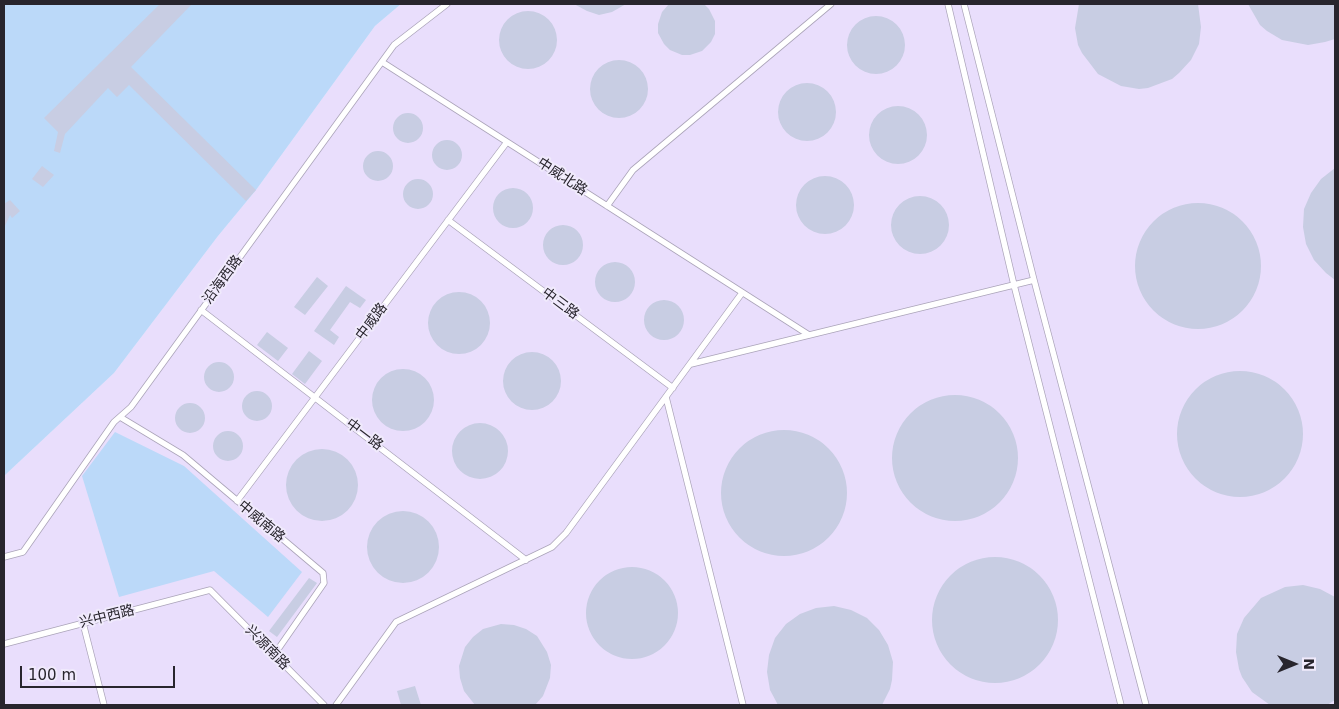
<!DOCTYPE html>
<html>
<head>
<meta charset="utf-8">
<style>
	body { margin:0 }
	#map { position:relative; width:1339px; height:709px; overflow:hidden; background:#f0eafc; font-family:"DejaVu Sans",sans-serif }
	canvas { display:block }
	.frame { position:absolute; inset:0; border:5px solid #28252d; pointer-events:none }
	.north { position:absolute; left:1269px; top:639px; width:50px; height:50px; -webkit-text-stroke:4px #f0eafc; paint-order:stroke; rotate:90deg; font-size:14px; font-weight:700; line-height:20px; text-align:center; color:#28252d }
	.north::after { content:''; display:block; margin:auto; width:18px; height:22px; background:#28252d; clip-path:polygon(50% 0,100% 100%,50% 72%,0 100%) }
	.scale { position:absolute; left:20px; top:666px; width:155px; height:22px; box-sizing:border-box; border:2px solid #28252d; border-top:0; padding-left:6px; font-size:15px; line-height:18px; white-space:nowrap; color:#28252d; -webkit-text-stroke:4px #f0eafc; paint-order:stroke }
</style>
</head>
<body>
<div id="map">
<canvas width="1339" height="709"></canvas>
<div class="frame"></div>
<div class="north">N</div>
<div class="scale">100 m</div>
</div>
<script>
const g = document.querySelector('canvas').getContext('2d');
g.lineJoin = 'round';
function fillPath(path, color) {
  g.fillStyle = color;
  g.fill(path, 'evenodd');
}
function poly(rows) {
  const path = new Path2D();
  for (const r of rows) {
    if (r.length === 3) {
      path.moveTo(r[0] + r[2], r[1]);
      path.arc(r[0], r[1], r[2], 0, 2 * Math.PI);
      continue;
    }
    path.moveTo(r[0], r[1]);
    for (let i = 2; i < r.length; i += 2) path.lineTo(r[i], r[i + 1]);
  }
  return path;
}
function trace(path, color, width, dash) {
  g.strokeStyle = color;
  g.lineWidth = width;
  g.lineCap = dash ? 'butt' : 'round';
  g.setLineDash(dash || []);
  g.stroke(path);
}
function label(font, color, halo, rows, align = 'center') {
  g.font = font + ' "DejaVu Sans","Noto Sans SC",sans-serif';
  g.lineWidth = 4;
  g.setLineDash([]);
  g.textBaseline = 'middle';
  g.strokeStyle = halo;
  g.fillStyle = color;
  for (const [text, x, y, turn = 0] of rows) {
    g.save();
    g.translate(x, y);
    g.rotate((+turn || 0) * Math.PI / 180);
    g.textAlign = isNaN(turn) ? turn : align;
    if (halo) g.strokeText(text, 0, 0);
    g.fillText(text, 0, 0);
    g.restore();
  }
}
fillPath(poly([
	[401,4,1335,4,1335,705,4,705,4,476,114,373,218,236,256,190,375,26]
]), '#e9defc');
fillPath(poly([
	[4,4,401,4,375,26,256,190,218,236,114,373,4,476],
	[115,432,184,466,302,572,268,617,214,571,119,597,82,476]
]), '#bbd9f9');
fillPath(poly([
	[160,4,192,4,131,67,256,190,246,201,129,85,117,97,108,88,65,134,60,153,54,151,58,132,44,118],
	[574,4,626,4,612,12,599,15,587,11],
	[669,4,704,4,709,9,715,21,715,34,711,42,702,51,690,55,682,55,670,50,664,44,658,33,658,24,662,12],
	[1079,4,1198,4,1201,27,1199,44,1191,60,1179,73,1172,79,1148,88,1139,89,1121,86,1098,74,1082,53,1078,45,1075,28],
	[1248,4,1335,4,1335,39,1325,42,1308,45,1282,40,1267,31,1260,25],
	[528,40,29],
	[876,45,29],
	[619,89,29],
	[807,112,29],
	[898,135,29],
	[408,128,15],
	[447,155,15],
	[378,166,15],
	[42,166,54,175,43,187,32,179],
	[1335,168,1335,280,1326,273,1314,260,1306,244,1303,227,1304,209,1311,193,1321,179],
	[825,205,29],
	[418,194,15],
	[513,208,20],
	[920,225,29],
	[10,200,20,211,12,218,10,215,4,228,4,204],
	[1198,266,63],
	[563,245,20],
	[615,282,20],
	[317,277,328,286,305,315,294,307],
	[346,286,366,300,360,308,350,302,330,330,339,337,334,345,314,331],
	[459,323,31],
	[664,320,20],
	[267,332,288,348,278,361,257,345],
	[309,351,322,361,305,384,292,374],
	[532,381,29],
	[219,377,15],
	[403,400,31],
	[1240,434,63],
	[257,406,15],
	[955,458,63],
	[190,418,15],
	[480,451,28],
	[784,493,63],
	[228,446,15],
	[322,485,36],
	[403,547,36],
	[995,620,63],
	[632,613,46],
	[309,578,317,583,277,637,269,631],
	[1303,585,1320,589,1335,597,1335,700,1327,705,1270,705,1252,692,1242,677,1239,669,1236,652,1237,634,1244,618,1261,598,1285,587],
	[834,606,851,610,867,618,879,630,888,645,893,662,892,680,890,689,882,705,778,705,770,690,767,672,769,655,775,638,786,624,800,614,816,608],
	[501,624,514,625,526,629,537,636,547,652,551,665,550,678,543,696,535,705,475,705,464,691,460,678,459,666,465,647,473,637,483,629],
	[415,686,421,705,401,705,397,691]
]), '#c8cde3');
const lane = poly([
	[948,4,1014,285,1121,705],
	[964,4,1034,280,1146,705],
	[382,62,809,335],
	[607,206,633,170,831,4],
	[448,220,673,388],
	[201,310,526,560],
	[691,364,1034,280],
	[666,397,743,705],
	[120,417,183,455,323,573,324,583,274,655],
	[237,501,507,142],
	[4,557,23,552,114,422,131,407,394,45,447,4],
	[83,623,104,705],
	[4,644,210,590,324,705],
	[336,705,396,622,552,547,566,533,742,293]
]);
trace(lane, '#aba4b9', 7);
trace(lane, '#fff', 5.5);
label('14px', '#28252d', '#f0eafc', [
	["中威北路",562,177,33],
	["沿海西路",223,280,-54],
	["中三路",560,304,37],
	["中威路",372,322,-53],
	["中一路",364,435,37],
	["中威南路",261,522,40],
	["兴中西路",107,617,-14],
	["兴源南路",267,648,45]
]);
</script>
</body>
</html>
